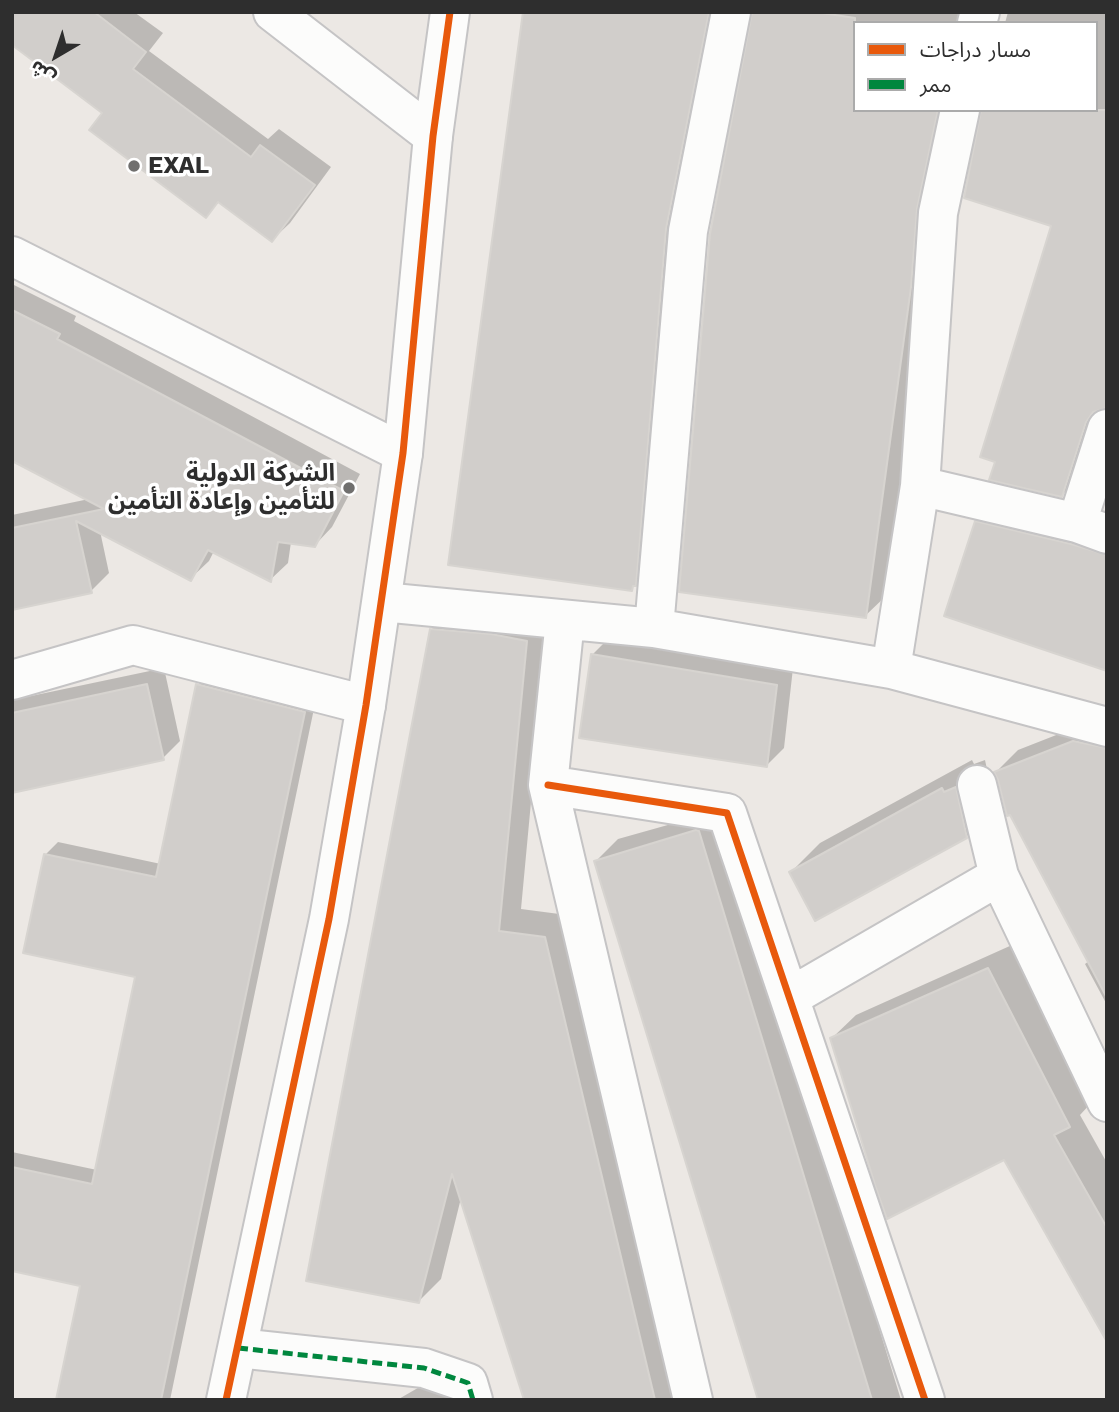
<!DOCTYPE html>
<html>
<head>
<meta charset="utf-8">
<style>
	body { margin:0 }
	#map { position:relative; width:1119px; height:1412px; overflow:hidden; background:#ece8e4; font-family:"Work Sans","Noto Sans Arabic",sans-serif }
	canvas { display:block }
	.frame { position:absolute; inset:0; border:14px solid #2e2e2e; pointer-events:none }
	.legend { position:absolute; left:853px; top:21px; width:245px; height:91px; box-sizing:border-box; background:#fff; border:2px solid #ababab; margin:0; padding:9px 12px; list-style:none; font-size:21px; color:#2e2e2e }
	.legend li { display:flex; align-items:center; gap:14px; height:35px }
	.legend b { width:35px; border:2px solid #ababab }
	.north { position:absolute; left:21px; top:21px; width:70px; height:70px; -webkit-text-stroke:5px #fff; paint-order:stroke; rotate:219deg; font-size:19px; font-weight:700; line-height:28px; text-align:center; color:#2e2e2e }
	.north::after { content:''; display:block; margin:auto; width:24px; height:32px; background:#2e2e2e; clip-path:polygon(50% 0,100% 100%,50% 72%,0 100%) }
</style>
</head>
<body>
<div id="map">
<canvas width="1119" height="1412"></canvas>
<div class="frame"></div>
<ul class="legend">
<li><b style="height:9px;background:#e8590c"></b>مسار دراجات</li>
<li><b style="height:9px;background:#00873e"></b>ممر</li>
</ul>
<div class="north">ش</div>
</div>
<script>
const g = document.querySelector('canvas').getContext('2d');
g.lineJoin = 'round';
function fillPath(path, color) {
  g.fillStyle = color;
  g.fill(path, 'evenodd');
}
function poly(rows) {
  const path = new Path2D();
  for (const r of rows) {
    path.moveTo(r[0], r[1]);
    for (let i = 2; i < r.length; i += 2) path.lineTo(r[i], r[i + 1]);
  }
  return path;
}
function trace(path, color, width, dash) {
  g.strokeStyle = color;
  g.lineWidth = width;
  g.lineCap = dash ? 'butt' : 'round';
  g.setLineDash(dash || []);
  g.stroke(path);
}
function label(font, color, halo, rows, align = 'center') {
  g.font = font + ' "Work Sans","Noto Sans Arabic",sans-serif';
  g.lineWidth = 7;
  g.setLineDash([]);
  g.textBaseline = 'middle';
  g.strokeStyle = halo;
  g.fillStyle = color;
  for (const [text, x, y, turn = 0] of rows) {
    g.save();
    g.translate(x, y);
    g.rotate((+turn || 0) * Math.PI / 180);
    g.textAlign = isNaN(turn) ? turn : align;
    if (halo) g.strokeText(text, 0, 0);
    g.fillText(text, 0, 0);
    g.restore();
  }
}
fillPath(poly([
	[12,12,134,12,163,33,149,51,268,139,279,129,331,167,290,223,272,240,220,201,205,216,104,113],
	[525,12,726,12,654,566,631,589],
	[754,12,966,12,965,23,855,23,855,110,954,110,888,594,865,616],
	[1008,12,1107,12,1107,406,1084,473,1062,495,1096,110,1096,23,1005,23],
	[12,284,76,316,74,321,360,474,332,527,315,545,291,542,288,563,270,580,214,551,209,561,191,578,100,531,109,573,91,591,12,608,12,515,89,499,12,452],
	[999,500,1107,527,1107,669,977,522],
	[454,607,548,620,521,909,567,915,683,1400,526,1400,461,1198,441,1279,419,1301,432,629],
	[610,637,793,668,784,748,766,766,592,655],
	[164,668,180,741,163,758,12,791,12,700],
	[211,672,316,699,170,1400,58,1400,82,1285,12,1270,12,1152,97,1170,137,975,45,855,58,842,161,864,198,685],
	[1097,719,1107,722,1107,1005,1085,964,1089,961,996,772,1018,750],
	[972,760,974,764,985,760,995,807,966,837,791,872,820,843],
	[721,810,901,1400,760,1400,596,861,618,839],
	[1012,945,1092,1102,1080,1115,1107,1163,1107,1338,1005,1158,832,1038,856,1015],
	[442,1374,457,1400,397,1400]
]), '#0003');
const building = poly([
	[12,12,94,12,146,52,133,69,251,157,260,145,315,185,272,242,218,202,206,218,89,130,102,113,12,45,12,12],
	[523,12,709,12,666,229,636,586,633,586,632,591,448,565,523,12],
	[752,12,815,12,855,18,855,110,938,110,917,209,911,287,866,618,679,592,710,234,752,12],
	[981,110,1107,110,1107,408,1093,412,1086,422,1062,497,989,480,995,462,980,457,1051,226,964,198,981,110],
	[12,310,60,334,57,339,344,491,315,547,278,542,271,582,208,550,191,581,76,521,92,593,12,610,12,528,104,509,12,461,12,310],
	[975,521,1071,544,1107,555,1107,671,944,616,975,521],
	[430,629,491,634,527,641,499,931,545,937,655,1400,524,1400,452,1174,419,1303,306,1281,430,629],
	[591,654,777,685,767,767,579,738,591,654],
	[147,684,164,760,12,793,12,713,147,684],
	[196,684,305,712,161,1400,56,1400,80,1286,12,1271,12,1167,92,1184,135,977,23,953,44,854,156,877,196,684],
	[1073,741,1107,748,1107,998,1010,815,1007,816,998,780,994,772,1073,741],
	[956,787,967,838,815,921,789,872,942,788,944,792,956,787],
	[696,830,699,831,872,1400,758,1400,594,861,696,830],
	[988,968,1070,1127,1054,1135,1107,1228,1107,1342,1004,1160,887,1219,875,1185,830,1038,988,968]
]);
fillPath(building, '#d1cecb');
trace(building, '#d7d4d0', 2);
const street = poly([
	[273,12,433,136],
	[977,23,980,12],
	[12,256,403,453],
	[920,486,1077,523,1107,534],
	[1077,523,1107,429],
	[382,602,654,628,891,669,1107,727],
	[565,620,548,785,693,1400],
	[654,628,688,231,731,12],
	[891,669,920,486,938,213,960,110],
	[12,680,133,645,366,705],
	[548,785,727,813,925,1400],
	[977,785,999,876,1107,1102],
	[790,997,999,876],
	[238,1348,424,1368,468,1383,473,1400]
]);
const secondary = poly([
	[226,1400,329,919,366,705,403,453,433,136,450,12]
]);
trace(street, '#c5c4c5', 42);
trace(secondary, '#c5c4c5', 42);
trace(street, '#fcfcfb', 38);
trace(secondary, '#fcfcfb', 38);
trace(poly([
	[238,1348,424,1368,468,1383,473,1400]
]), '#00873e', 5, [10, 5]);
trace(poly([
	[548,785,727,813,925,1400],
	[226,1400,329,919,366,705,403,453,433,136,450,12]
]), '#e8590c', 7);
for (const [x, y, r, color] of [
	[134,166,7,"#706f6e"],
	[349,488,7,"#706f6e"]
]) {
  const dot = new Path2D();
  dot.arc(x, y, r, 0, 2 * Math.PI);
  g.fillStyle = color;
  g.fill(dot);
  trace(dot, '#fff', 2.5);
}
label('bold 24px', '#2e2e2e', '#fff', [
	["EXAL",148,166],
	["الشركة الدولية",335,474,"right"],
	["للتأمين وإعادة التأمين",335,502,"right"]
], 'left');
</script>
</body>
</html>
